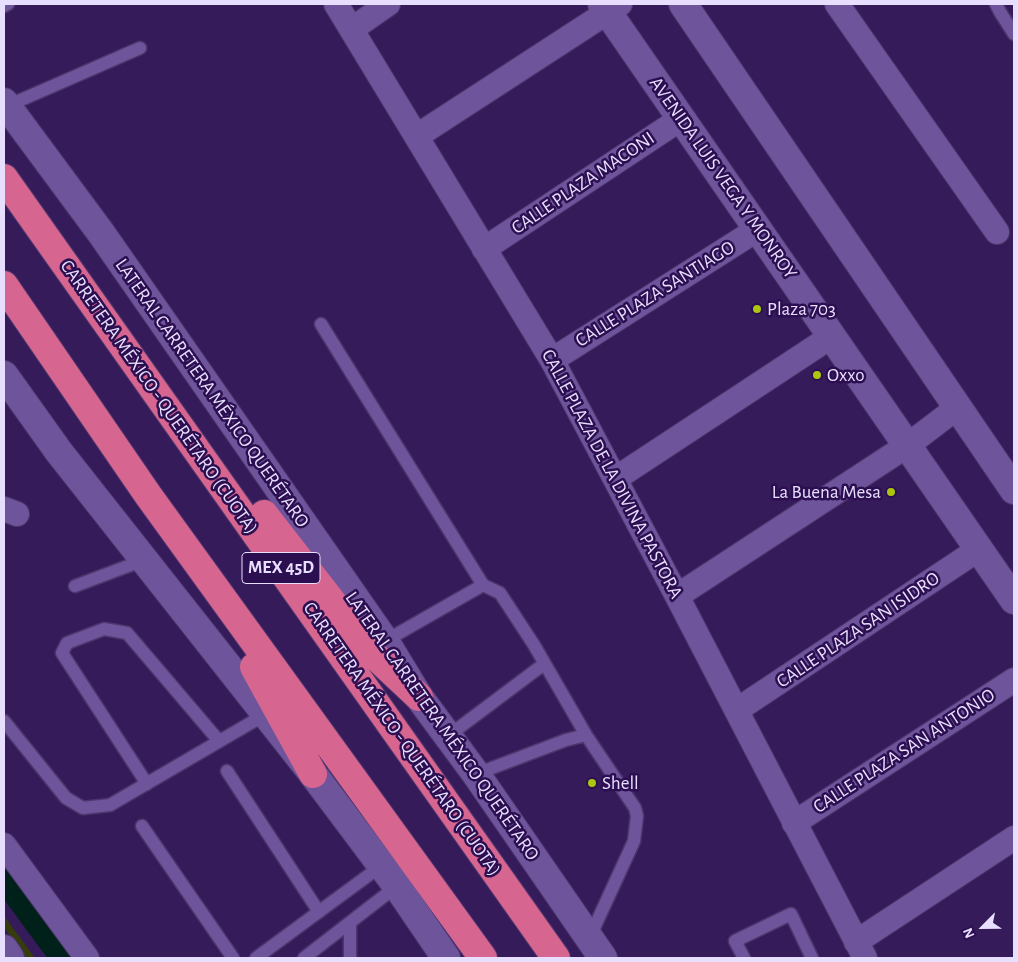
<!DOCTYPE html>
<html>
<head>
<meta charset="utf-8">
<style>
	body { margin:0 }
	#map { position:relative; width:1018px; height:962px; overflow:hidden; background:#361b5b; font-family:"Alegreya Sans",sans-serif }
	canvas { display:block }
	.frame { position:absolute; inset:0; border:5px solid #e8dfff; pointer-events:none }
	.north { position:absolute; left:958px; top:902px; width:50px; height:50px; -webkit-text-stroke:4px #2c0f50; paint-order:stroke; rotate:247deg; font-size:14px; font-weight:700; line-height:20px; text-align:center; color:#e8dfff }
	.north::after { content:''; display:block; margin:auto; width:18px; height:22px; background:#e8dfff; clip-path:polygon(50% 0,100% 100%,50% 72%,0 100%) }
</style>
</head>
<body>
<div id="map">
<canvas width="1018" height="962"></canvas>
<div class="frame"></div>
<div class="north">N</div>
</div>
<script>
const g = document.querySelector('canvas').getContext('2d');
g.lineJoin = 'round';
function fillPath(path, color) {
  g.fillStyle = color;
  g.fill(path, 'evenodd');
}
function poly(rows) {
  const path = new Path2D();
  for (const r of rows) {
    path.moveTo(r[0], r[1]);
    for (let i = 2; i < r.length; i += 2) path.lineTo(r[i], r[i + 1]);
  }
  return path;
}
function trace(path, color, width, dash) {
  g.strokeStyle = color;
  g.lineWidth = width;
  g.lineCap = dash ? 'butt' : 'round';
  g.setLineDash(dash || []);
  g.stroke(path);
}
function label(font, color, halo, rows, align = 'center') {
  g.font = font + ' "Alegreya Sans",sans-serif';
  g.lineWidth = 5;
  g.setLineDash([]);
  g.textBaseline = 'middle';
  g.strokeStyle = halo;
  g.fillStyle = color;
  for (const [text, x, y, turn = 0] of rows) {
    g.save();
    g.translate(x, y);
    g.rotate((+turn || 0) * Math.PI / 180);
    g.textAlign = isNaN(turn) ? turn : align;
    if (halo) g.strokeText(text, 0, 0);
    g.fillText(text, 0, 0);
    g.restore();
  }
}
fillPath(poly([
	[4,916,35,958,25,958,4,927]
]), '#353d0d');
trace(poly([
	[4,881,61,958]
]), '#00201a', 22);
const lane = poly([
	[996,4,1000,12,1014,34],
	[4,6,8,4],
	[7,106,140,48],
	[321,324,483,585],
	[75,586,144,560],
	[385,641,483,585,500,593,534,645,586,735,635,808,637,816,634,841,589,939],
	[4,721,66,798,83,808,110,805,266,714],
	[448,736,544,664],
	[227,771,319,912],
	[476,774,566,740,586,735],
	[147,784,62,653,67,643,104,629,127,633,219,741],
	[142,826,233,958],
	[350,923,350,958],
	[256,958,381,866],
	[304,958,397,886],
	[744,958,735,941,791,914,812,958]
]);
const street = poly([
	[336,4,552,360,677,596,865,958],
	[837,4,997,232],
	[352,29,388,4],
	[417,136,620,4],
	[484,249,682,118],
	[552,360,758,229],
	[615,479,832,336],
	[4,509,17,514],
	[677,596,908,445,958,407],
	[737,710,979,549],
	[794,823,1014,680],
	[4,845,87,958],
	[856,942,1014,838]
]);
const secondary = poly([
	[602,4,1014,600],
	[683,4,1014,490],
	[4,102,101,233,385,641,419,697,476,774,603,958],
	[4,375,59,452,313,774,397,886,446,958],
	[4,949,10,958]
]);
const highway = poly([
	[4,178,556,958],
	[4,285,148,495,483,958],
	[264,514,373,654,419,697],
	[254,667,313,774]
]);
trace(lane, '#4e366d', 15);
trace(street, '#4e366d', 26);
trace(secondary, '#4e366d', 30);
trace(highway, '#4e366d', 30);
trace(lane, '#6e559b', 12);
trace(street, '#6e559b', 24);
trace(secondary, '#6e559b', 28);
trace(highway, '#d6658f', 28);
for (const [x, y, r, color] of [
	[757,309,5,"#acc610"],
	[817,375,5,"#acc610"],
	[891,492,5,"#acc610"],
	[592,783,5,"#acc610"]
]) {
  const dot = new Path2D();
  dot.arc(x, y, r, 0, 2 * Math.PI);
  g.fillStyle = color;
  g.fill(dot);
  trace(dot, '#2c0f50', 2);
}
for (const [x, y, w] of [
	[281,568,78]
]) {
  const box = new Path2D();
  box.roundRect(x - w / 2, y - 15.5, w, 31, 4);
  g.fillStyle = '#2c0f50';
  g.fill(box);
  trace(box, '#e8dfff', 1);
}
label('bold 18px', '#e8dfff', null, [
	["MEX 45D",281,568]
]);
label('19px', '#e8dfff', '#2c0f50', [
	["AVENIDA LUIS VEGA Y MONROY",723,178,55],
	["CALLE PLAZA MACONI",583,183,-34],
	["CALLE PLAZA SANTIAGO",655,294,-32],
	["LATERAL CARRETERA MÉXICO QUERÉTARO",212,393,55],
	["CARRETERA MÉXICO - QUERÉTARO (CUOTA)",159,397,55],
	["CALLE PLAZA DE LA DIVINA PASTORA",612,474,62],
	["CALLE PLAZA SAN ISIDRO",858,630,-34],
	["LATERAL CARRETERA MÉXICO QUERÉTARO",442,726,55],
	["CARRETERA MÉXICO - QUERÉTARO (CUOTA)",402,739,55],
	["CALLE PLAZA SAN ANTONIO",904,751,-33]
]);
label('19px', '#e8dfff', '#2c0f50', [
	["Plaza 703",767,309],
	["Oxxo",827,375],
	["La Buena Mesa",881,492,"right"],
	["Shell",602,783]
], 'left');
</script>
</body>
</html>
